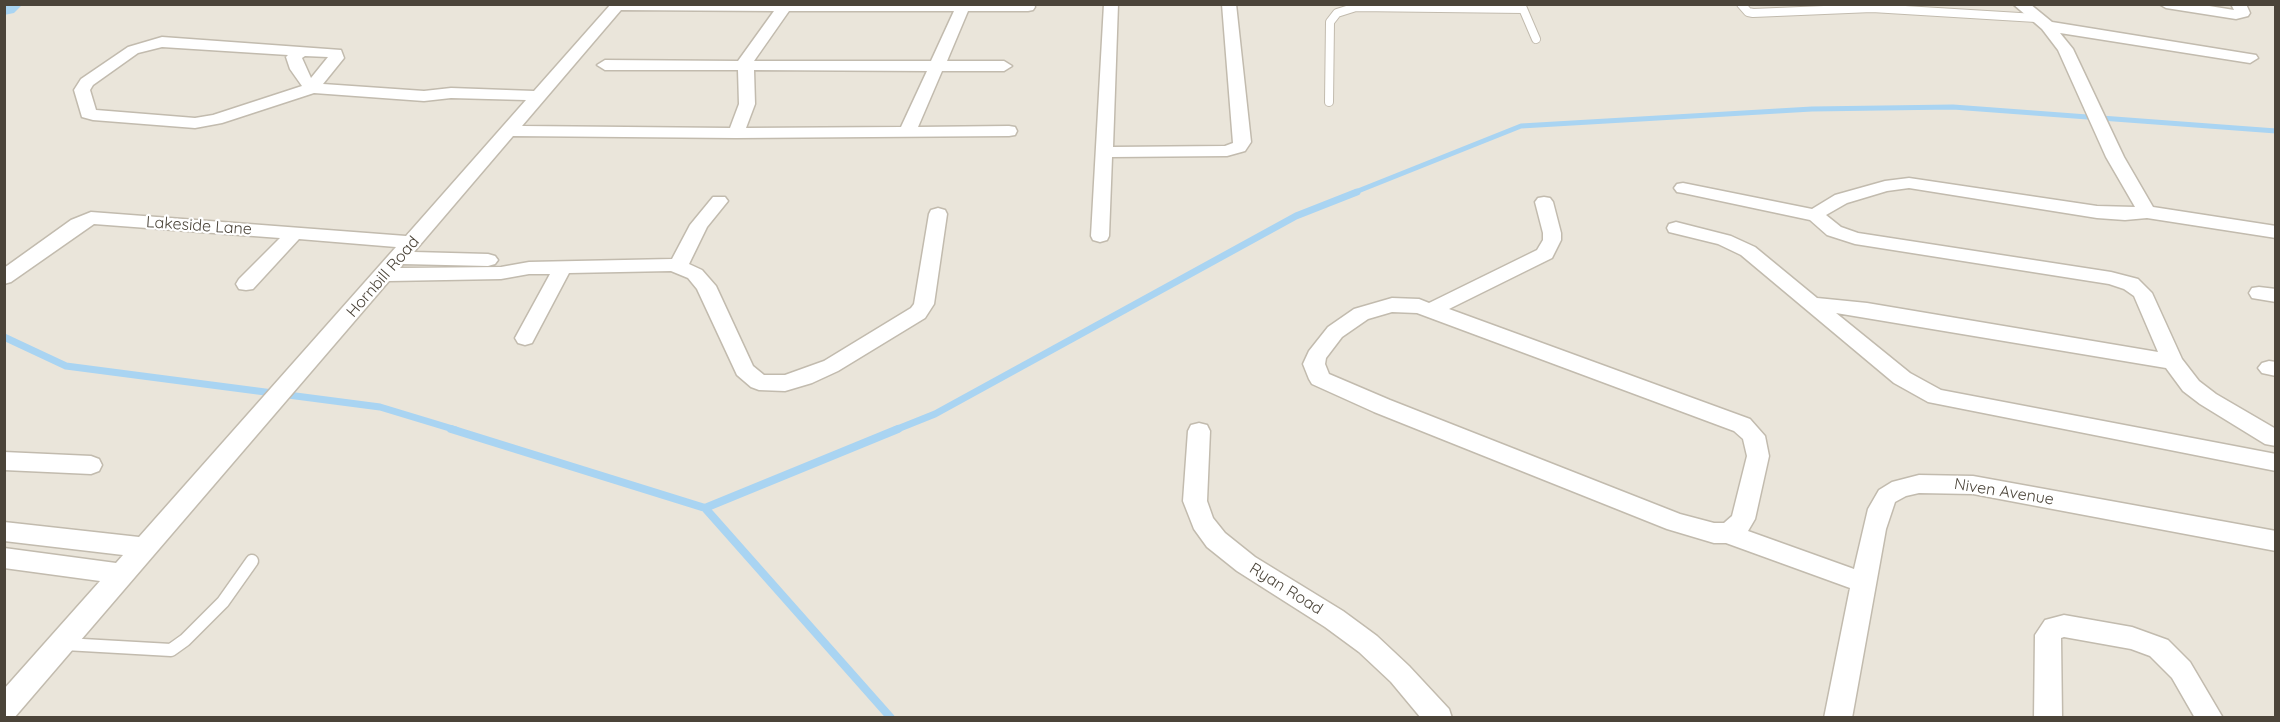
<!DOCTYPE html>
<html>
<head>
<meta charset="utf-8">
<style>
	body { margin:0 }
	#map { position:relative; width:2280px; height:722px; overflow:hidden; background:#f6f3ec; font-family:Quicksand,sans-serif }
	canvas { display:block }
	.frame { position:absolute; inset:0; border:6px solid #4b4439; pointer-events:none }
</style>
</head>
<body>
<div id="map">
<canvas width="2280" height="722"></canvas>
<div class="frame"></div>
</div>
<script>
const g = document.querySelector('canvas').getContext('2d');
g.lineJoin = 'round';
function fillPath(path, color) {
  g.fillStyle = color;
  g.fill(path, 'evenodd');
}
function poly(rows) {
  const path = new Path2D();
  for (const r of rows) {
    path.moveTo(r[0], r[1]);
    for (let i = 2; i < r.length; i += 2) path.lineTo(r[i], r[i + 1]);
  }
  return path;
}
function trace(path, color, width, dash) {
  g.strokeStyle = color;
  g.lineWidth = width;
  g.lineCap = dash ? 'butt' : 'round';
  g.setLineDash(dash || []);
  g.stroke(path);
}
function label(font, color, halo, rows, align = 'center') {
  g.font = font + ' Quicksand,sans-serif';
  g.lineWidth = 4.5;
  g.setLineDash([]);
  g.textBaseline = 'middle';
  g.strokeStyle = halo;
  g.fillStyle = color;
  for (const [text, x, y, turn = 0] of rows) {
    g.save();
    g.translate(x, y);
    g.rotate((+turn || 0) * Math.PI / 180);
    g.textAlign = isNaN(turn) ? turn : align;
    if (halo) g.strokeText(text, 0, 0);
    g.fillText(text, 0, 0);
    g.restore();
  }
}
fillPath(poly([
	[5,5,2275,5,2275,717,5,717]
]), '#eae5da');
trace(poly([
	[1353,193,1521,126,1812,109,1953,107,2276,131]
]), '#a9d4f2', 5);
trace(poly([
	[4,337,66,366,380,407,456,430],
	[895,430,935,414,1296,216,1357,192]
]), '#a9d4f2', 7);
trace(poly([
	[451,429,705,508,891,718],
	[705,508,898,429]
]), '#a9d4f2', 8);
fillPath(poly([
	[4,4,23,4,14,13,4,15,4,4]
]), '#a9d4f2');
const serviceFar1 = poly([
	[1521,4,1536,39],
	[1741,4,1748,12,1753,13,1872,8,2036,18],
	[1329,102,1330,22,1337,13,1356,7,1523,9]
]);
const service = poly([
	[65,644,171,650,185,640,223,602,252,561]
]);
const minor = poly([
	[611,4,1034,4,1035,7,1033,10,1028,11,968,11,947,61,1004,61,1012,66,1004,71,942,71,918,127,1009,126,1015,127,1017,131,1015,135,1009,136,736,138,513,136,414,252,488,254,495,256,498,260,495,264,488,266,403,264,400,268,501,267,529,262,672,259,690,225,713,197,725,197,728,201,707,227,689,264,702,270,716,286,753,366,764,375,785,375,824,361,911,308,914,304,929,214,931,210,938,208,945,210,947,214,934,304,925,318,838,371,812,383,785,391,759,390,751,387,737,375,697,289,688,278,671,271,569,273,532,343,525,345,518,343,515,338,550,274,529,274,501,279,389,281,14,718,4,718,4,689,100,581,4,568,4,548,116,563,123,555,4,541,4,522,139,537,396,247,299,239,253,289,246,290,239,289,236,284,239,279,280,238,94,224,11,282,4,284,4,268,71,220,91,212,406,236,526,100,451,98,424,101,314,93,222,123,195,128,93,120,82,117,74,90,81,79,128,47,162,37,341,50,344,58,323,84,424,91,451,88,534,91,611,4],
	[621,10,774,11,738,61,605,60,597,65,605,70,738,70,739,104,730,128,522,126,621,10],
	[789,11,954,11,931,61,754,61,789,11],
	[162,47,288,55,286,57,290,69,302,86,213,115,195,118,96,110,90,90,93,85,138,53,162,47],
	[305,56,328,57,311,78,302,58,305,56],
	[754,70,927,71,901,127,746,128,755,104,754,70],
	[1104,4,1118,4,1113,147,1225,146,1233,143,1222,4,1236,4,1251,142,1245,151,1227,156,1112,157,1109,236,1107,240,1100,242,1093,240,1091,236,1104,4],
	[2013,4,2030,4,2052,22,2256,55,2258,58,2250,63,2060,33,2073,49,2124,157,2153,207,2276,226,2276,238,2147,218,2125,220,2097,218,1909,188,1887,191,1847,203,1826,215,1841,227,1858,233,2111,272,2138,279,2152,293,2182,359,2199,381,2216,394,2276,429,2276,446,2265,444,2200,404,2183,391,2166,368,1836,313,1910,373,1941,390,2276,454,2276,471,1928,402,1894,383,1741,255,1718,244,1669,232,1667,228,1669,224,1676,222,1731,236,1755,247,1817,298,1867,303,2158,352,2134,296,2124,289,2109,284,1855,244,1827,235,1810,220,1683,193,1677,192,1674,188,1677,184,1683,183,1812,209,1835,195,1885,181,1909,178,2097,206,2135,207,2106,157,2058,50,2042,29,2013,4],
	[2159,4,2197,4,2234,10,2231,4,2246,4,2250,13,2248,16,2236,19,2166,8,2159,4],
	[1544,197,1550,198,1553,202,1561,233,1561,240,1552,258,1449,309,1750,419,1765,436,1769,456,1755,519,1748,531,1854,569,1868,509,1879,490,1892,482,1919,475,1973,476,2276,531,2276,551,1973,494,1919,493,1906,496,1895,502,1886,529,1852,718,1824,718,1850,588,1726,543,1714,543,1667,529,1374,412,1312,384,1309,379,1303,364,1309,351,1328,327,1354,309,1392,298,1419,299,1429,303,1537,250,1543,240,1543,233,1535,202,1538,198,1544,197],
	[1392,312,1417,313,1734,431,1743,439,1747,456,1732,516,1724,523,1714,523,1680,514,1390,400,1329,374,1325,364,1326,358,1342,337,1368,319,1392,312],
	[2259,287,2276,289,2276,302,2252,298,2249,293,2252,288,2259,287],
	[2269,361,2276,362,2276,376,2262,373,2258,368,2262,363,2269,361],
	[1199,423,1207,425,1210,431,1207,501,1213,518,1225,533,1255,557,1343,611,1377,636,1409,666,1449,709,1452,718,1421,718,1391,682,1359,652,1325,627,1237,571,1207,547,1194,529,1183,501,1188,431,1191,425,1199,423],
	[4,452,91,456,99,459,102,465,99,471,91,474,4,470,4,452],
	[2064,615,2132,627,2168,640,2190,662,2223,718,2195,718,2172,678,2150,656,2131,649,2064,637,2061,638,2062,718,2034,718,2035,635,2045,620,2064,615]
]);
trace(serviceFar1, '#c2bbae', 10);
trace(service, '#c2bbae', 15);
trace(minor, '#c2bbae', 3);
trace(serviceFar1, '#fff', 8);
trace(service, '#fff', 12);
fillPath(minor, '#fff');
label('16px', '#4b4439', '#fff', [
	["Lakeside Lane",199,226,4],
	["Hornbill Road",383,277,-49],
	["Niven Avenue",2004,492,9],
	["Ryan Road",1286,589,32]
]);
</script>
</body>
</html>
